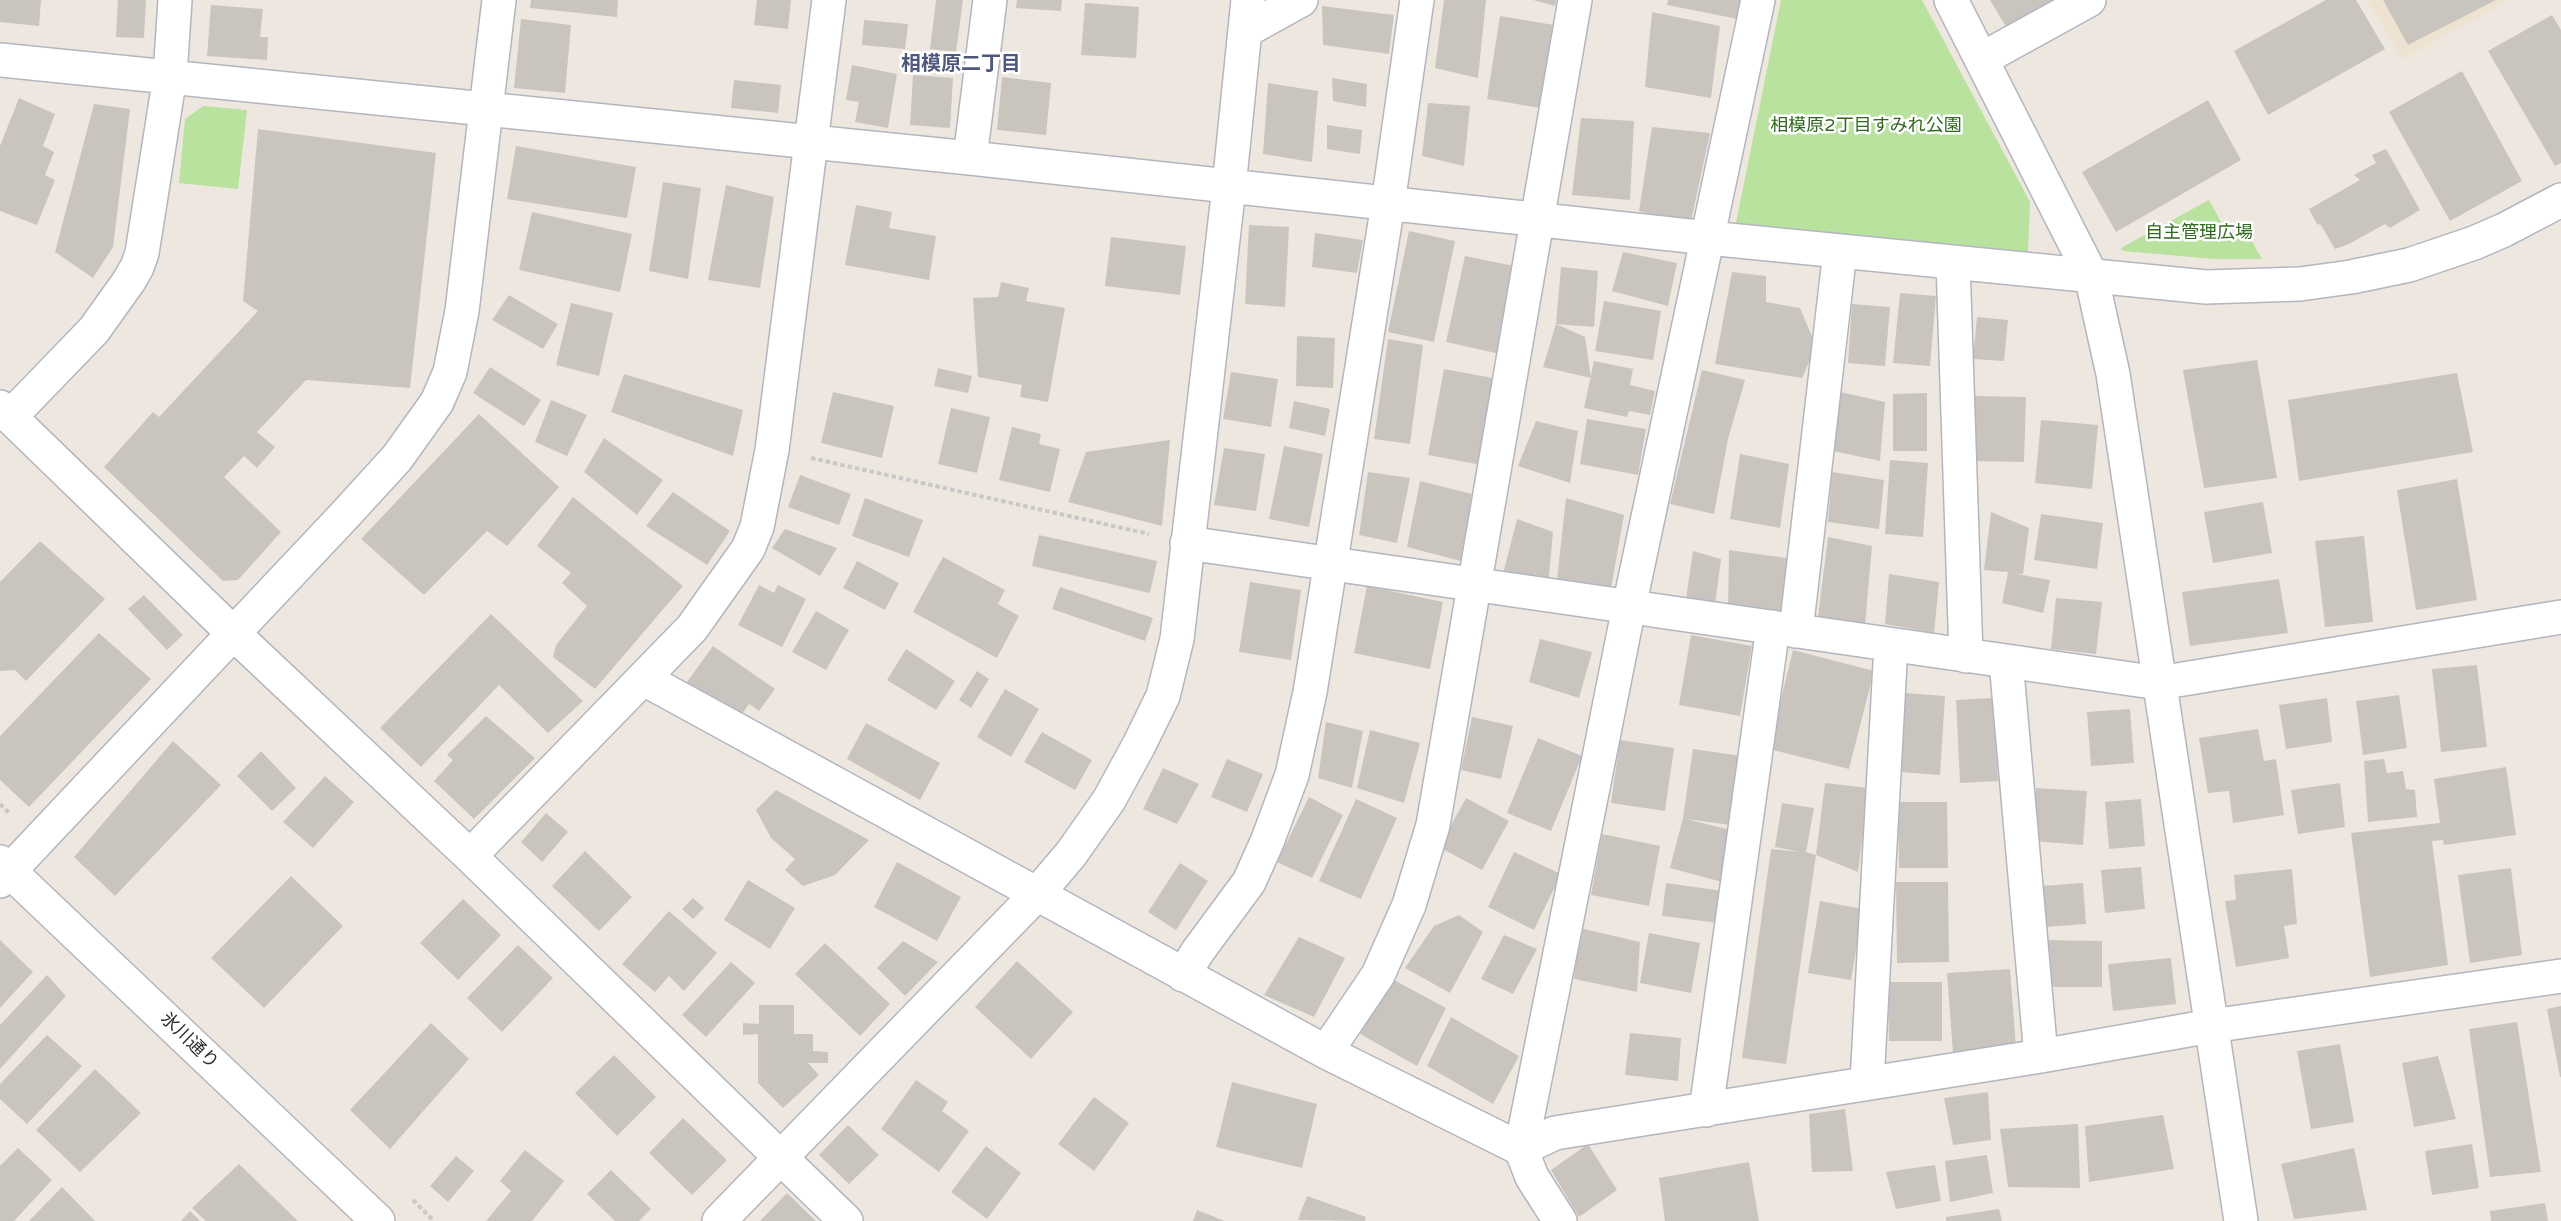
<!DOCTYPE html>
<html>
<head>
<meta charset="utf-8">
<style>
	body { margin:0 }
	canvas { display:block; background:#ede7df }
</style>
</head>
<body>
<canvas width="2561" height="1221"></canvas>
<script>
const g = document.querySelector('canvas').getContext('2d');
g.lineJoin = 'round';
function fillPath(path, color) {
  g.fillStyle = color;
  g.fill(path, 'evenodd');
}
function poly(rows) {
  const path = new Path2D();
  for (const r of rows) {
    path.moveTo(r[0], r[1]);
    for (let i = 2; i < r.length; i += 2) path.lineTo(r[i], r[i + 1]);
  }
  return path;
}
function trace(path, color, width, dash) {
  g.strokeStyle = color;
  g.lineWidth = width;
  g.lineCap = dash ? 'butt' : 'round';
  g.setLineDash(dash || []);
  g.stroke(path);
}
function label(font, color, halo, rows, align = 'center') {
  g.font = font + ' "Varela Round","Noto Sans JP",sans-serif';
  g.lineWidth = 5;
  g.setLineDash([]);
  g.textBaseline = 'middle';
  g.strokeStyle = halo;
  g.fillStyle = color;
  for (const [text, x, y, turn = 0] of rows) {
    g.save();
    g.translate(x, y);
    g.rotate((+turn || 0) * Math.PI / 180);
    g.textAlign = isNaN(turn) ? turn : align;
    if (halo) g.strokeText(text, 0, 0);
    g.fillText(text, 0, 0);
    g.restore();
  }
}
fillPath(poly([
	[2367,0,2509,0,2402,59]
]), '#eee3d0');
fillPath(poly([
	[1781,0,1922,0,2030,202,2028,252,1736,223],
	[203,106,247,110,238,189,179,183,185,119],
	[2209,200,2232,242,2247,233,2262,259,2214,259,2123,251,2121,248]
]), '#b8e29e');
fillPath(poly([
	[0,0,41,0,39,26,0,22],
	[118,0,146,0,144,38,116,37],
	[531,0,618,0,617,17,530,8],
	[757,0,791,0,788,29,754,25],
	[936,0,963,0,956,52,930,49],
	[1017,0,1062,0,1061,11,1016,8],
	[1444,0,1486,0,1478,78,1435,68],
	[1533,0,1556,0,1555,6],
	[1668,0,1742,0,1738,19,1667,5],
	[1990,0,2058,0,2008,30],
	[2326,0,2356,0,2385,49,2268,115,2234,51],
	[2383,0,2496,0,2408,45],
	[1085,3,1139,7,1136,58,1081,55],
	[211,5,263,9,260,37,268,37,267,60,207,56],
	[1322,6,1394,15,1389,54,1323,45],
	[1652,12,1720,26,1711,98,1645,87],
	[2552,15,2561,30,2561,163,2555,166,2488,51],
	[1500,16,1554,25,1540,108,1487,99],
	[521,19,571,25,565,93,514,88],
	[864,20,908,24,905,49,862,45],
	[852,65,897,74,888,128,855,122,859,102,846,100],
	[2462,71,2522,181,2450,221,2389,112],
	[913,75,953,78,950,128,910,125],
	[1002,77,1051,83,1046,135,997,130],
	[1332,78,1367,84,1366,107,1333,101],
	[734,80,781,85,778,113,731,108],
	[1268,83,1318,91,1312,162,1263,154],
	[19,98,55,114,43,146,54,152,45,175,55,180,37,225,0,211,0,146],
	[2208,100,2241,160,2116,232,2082,172],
	[1428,103,1470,106,1464,166,1422,156],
	[94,104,130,109,113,247,93,278,55,252],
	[1581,118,1634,121,1630,200,1572,195],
	[1327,125,1362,130,1360,154,1327,149],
	[1652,127,1710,133,1690,226,1639,211],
	[258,129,436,153,410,388,306,380,257,432,275,447,257,468,244,456,224,477,281,532,238,580,223,581,104,467,153,412,159,417,258,311,243,301],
	[516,146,636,167,627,218,507,199],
	[2386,149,2420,210,2390,228,2385,224,2349,244,2335,249,2321,225,2317,224,2309,209,2360,180,2354,175,2376,163,2372,155],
	[663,182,701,188,688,279,649,271],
	[726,185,774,197,760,288,708,280],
	[856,205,892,212,889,228,936,236,929,280,845,265],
	[532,212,632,234,620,292,519,270],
	[1249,225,1289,227,1285,307,1245,304],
	[1409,231,1455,241,1434,342,1388,332],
	[1315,233,1363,240,1357,273,1312,267],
	[1111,237,1186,246,1180,295,1105,286],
	[1623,252,1677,263,1668,306,1612,291],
	[1465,256,1519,267,1500,354,1446,342],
	[1561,267,1598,271,1594,327,1556,324],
	[1732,272,1766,276,1766,302,1800,308,1816,346,1802,378,1715,364],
	[1001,282,1029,288,1026,301,1065,308,1048,402,1020,397,1022,385,978,377,973,298,998,297],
	[1900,293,1936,296,1930,366,1893,363],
	[509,295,558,324,543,349,492,320],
	[1604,301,1661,311,1653,360,1595,351],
	[571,303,613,313,599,376,556,365],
	[1852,304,1890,307,1885,366,1848,363],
	[1977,317,2008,320,2004,361,1973,359],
	[1556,324,1585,337,1591,378,1543,367],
	[1297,336,1335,338,1333,388,1296,386],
	[1388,339,1423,345,1410,444,1374,439],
	[2257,360,2277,478,2204,488,2183,370],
	[1594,361,1633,369,1630,385,1655,391,1650,415,1629,411,1627,417,1584,408],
	[490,367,541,400,524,426,473,393],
	[938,368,972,376,968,393,934,386],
	[1444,369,1498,379,1481,465,1428,455],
	[1702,370,1745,380,1728,439,1714,514,1670,504],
	[1231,372,1278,379,1271,427,1223,419],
	[2457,373,2473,452,2299,481,2288,400],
	[624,374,743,410,733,456,611,412],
	[833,392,894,406,882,458,821,443],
	[1840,392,1885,402,1880,461,1833,451],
	[1927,393,1927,451,1893,451,1893,394],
	[1975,396,2026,397,2024,462,1974,461],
	[551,400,587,415,567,456,535,442],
	[1294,401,1330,409,1325,436,1289,428],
	[951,408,990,417,977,473,938,464],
	[479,414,559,487,507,546,487,531,424,595,361,539],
	[1587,419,1646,429,1638,475,1580,464],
	[2041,420,2098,425,2092,489,2035,483],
	[1536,421,1578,431,1570,483,1518,466],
	[1012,427,1041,434,1039,444,1060,449,1050,492,999,480],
	[604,438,663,480,637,515,584,472],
	[1170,440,1162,526,1068,502,1086,452],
	[1284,446,1323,454,1309,527,1269,519],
	[1224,448,1265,454,1256,511,1214,505],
	[1740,454,1789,464,1780,528,1730,519],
	[1890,460,1928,463,1923,537,1885,534],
	[1368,472,1410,478,1397,543,1359,535],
	[1832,472,1884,480,1879,529,1828,522],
	[800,475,851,494,839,525,788,507],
	[2457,479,2477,600,2416,610,2397,490],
	[1420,481,1472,494,1461,561,1407,547],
	[673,492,730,531,707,565,646,526],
	[573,497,683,586,595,689,553,657,556,645,587,606,562,583,571,573,537,546],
	[865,498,923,520,909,557,852,536],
	[1566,498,1624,515,1610,594,1557,580],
	[2263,502,2272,553,2213,563,2204,512],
	[1991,512,2029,528,2023,574,2017,574,2050,580,2043,613,2002,603,2008,572,1984,570],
	[2041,514,2103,523,2097,569,2034,560],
	[1517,519,1553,532,1548,588,1502,578],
	[785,529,837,548,820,576,772,548],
	[1039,535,1157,561,1150,593,1032,566],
	[2364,536,2373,622,2325,627,2315,541],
	[1828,537,1872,546,1865,625,1818,617],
	[40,541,105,599,26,681,15,670,0,671,0,582],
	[1729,550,1793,559,1783,621,1728,615],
	[1693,551,1721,559,1714,613,1685,606],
	[943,557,1005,590,998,604,1019,616,997,658,913,612],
	[857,561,899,583,885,610,843,588],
	[1889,574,1939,582,1934,633,1885,624],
	[2279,579,2288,633,2190,646,2182,592],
	[1250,582,1301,590,1291,660,1239,652],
	[759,585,774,593,778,585,806,599,782,647,738,625],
	[1367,586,1443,602,1430,669,1354,653],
	[1060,587,1153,618,1145,641,1052,609],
	[144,595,183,635,167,650,128,609],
	[2056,598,2102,602,2096,654,2051,649],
	[816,611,849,630,826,670,792,652],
	[491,614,583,701,548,733,499,685,421,767,380,728],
	[99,633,151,679,29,807,0,780,0,736],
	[1691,635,1752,646,1740,716,1679,705],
	[1540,639,1592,652,1579,698,1529,682],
	[713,646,775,689,759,711,749,704,736,723,684,686],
	[906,649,955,681,936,710,887,680],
	[1793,650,1874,671,1849,769,1769,749],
	[2477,665,2487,747,2441,752,2432,669],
	[977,671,989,679,971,708,959,700],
	[1005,689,1039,709,1011,757,977,737],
	[1905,693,1945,696,1940,775,1900,772],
	[2399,695,2407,748,2363,755,2356,701],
	[1993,698,1998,781,1960,783,1956,700],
	[2327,698,2332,742,2286,749,2279,705],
	[2130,709,2134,763,2091,766,2087,712],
	[486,716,535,758,474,819,434,781,453,760,447,755],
	[1472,717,1513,726,1501,779,1461,770],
	[1326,722,1363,731,1352,788,1318,778],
	[866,723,940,763,920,800,847,759],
	[2258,729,2264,761,2276,759,2284,815,2233,823,2229,791,2208,793,2199,738],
	[1370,730,1420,743,1404,803,1357,788],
	[1042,732,1092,760,1075,790,1024,762],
	[1538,738,1582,756,1551,831,1507,813],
	[1620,740,1674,748,1665,811,1611,803],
	[173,741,221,785,115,896,74,857],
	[1693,749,1748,757,1738,826,1686,819,1735,831,1722,882,1670,868,1683,818],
	[261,751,296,788,272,811,237,776],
	[1227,759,1263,774,1247,812,1211,797],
	[2384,759,2387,773,2403,771,2406,789,2415,790,2417,817,2368,822,2364,761],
	[2506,767,2516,835,2444,845,2443,840,2432,841,2448,965,2370,977,2351,833,2440,823,2434,779],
	[1163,768,1199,784,1177,824,1143,809],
	[325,776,354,802,313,848,283,822],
	[1825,783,1869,788,1858,872,1816,855],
	[2340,783,2345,827,2298,834,2291,790],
	[2036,788,2087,791,2083,845,2033,841],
	[776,790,869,840,835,875,803,886,785,870,795,859,771,838,756,810],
	[1309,797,1343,815,1312,878,1277,862],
	[1466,798,1509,821,1482,870,1439,847],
	[1356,799,1397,818,1361,899,1319,881],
	[2141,799,2145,846,2109,849,2105,802],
	[1898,802,1947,802,1948,868,1899,868],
	[1782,803,1814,808,1806,852,1816,855,1786,1064,1742,1058,1771,849,1800,852,1775,847],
	[546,813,568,832,542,862,521,842],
	[1602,834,1660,846,1649,906,1591,895],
	[585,851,632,897,599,931,552,886],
	[1514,852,1561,874,1534,930,1488,907],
	[897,862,961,897,937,941,874,907],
	[1180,863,1208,881,1176,930,1148,912],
	[2141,867,2145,909,2105,913,2101,870],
	[2511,868,2522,955,2470,963,2458,875],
	[2292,869,2297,924,2284,926,2289,958,2236,967,2225,901,2236,900,2234,875],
	[291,876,343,926,264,1008,211,958],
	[748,880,795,908,770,949,724,920],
	[1896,882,1948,882,1949,962,1897,963],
	[1666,883,1723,891,1719,923,1662,916],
	[2083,883,2086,924,2044,927,2041,886],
	[693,898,704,908,693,919,682,909],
	[463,899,501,935,458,980,420,943],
	[1820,901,1863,909,1851,980,1808,973],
	[669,911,717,953,684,991,669,976,655,992,622,964],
	[1459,915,1483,932,1450,993,1405,968,1434,926],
	[1580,928,1640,942,1637,992,1574,979],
	[1649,933,1700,943,1691,993,1640,983],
	[1504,935,1537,949,1513,994,1481,979],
	[1299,937,1345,958,1314,1017,1264,995],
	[0,940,33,972,0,1008],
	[2039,940,2102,941,2102,987,2042,987],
	[903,941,938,962,905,996,877,968],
	[825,943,890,1004,860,1036,795,974],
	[518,945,553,978,502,1032,467,998],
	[2171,958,2176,1004,2113,1011,2108,964],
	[1017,961,1073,1012,1031,1059,975,1007],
	[731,962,755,983,706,1037,682,1015],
	[2010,969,2016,1048,1953,1053,1947,973],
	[47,975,66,996,0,1069,0,1025],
	[1392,979,1446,1008,1417,1066,1360,1034],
	[1888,982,1942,982,1942,1041,1889,1041],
	[759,1005,794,1005,794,1034,813,1034,813,1051,828,1052,828,1063,808,1063,819,1075,783,1108,758,1083,758,1034,743,1035,743,1023,759,1024],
	[2561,1006,2561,1077,2560,1077,2547,1009],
	[1451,1017,1519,1056,1493,1104,1427,1066],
	[2517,1022,2541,1172,2490,1177,2469,1029],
	[431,1023,469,1059,390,1149,350,1110],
	[1630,1033,1681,1038,1678,1081,1625,1075],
	[47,1035,82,1066,27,1124,0,1099,0,1084],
	[2340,1044,2354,1122,2311,1129,2297,1051],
	[614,1055,656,1097,617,1136,575,1093],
	[2438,1056,2456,1119,2414,1127,2402,1063],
	[95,1069,141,1113,80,1172,36,1130],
	[916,1080,948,1102,942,1111,969,1131,939,1172,881,1129],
	[1232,1082,1317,1104,1302,1168,1216,1147],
	[1988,1092,1991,1140,1953,1145,1944,1098],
	[1094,1097,1129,1123,1094,1171,1058,1144],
	[1845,1109,1853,1171,1812,1172,1809,1114],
	[2163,1115,2174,1169,2089,1182,2085,1126],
	[683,1118,727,1160,692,1195,649,1153],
	[2078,1124,2080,1188,2008,1187,2000,1129],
	[848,1125,879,1155,849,1184,819,1155],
	[1588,1144,1617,1190,1579,1217,1551,1170],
	[2472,1144,2479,1188,2432,1195,2425,1151],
	[986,1146,1021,1173,987,1219,951,1192],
	[18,1148,52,1180,14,1221,0,1221,0,1166],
	[2354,1148,2367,1210,2294,1219,2281,1164],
	[525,1150,564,1181,532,1221,486,1221,511,1191,500,1181],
	[1987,1155,1993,1193,1950,1202,1945,1161],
	[456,1156,474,1171,448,1202,430,1186],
	[1749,1162,1759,1221,1665,1221,1659,1178],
	[239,1164,298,1221,206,1221,192,1208],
	[1935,1165,1941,1201,1896,1209,1886,1172],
	[611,1170,651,1209,639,1221,615,1221,587,1194],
	[62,1187,95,1221,29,1221],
	[787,1193,816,1221,760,1221],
	[1307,1196,1366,1217,1365,1221,1298,1220],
	[2545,1203,2548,1221,2491,1221,2490,1211],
	[1999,1209,2002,1221,1946,1221,1946,1217],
	[1197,1210,1225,1221,1193,1221],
	[190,1211,200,1221,181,1221]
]), '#c9c5be');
const minor = poly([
	[1951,0,2091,275,2113,374,2241,1221],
	[1245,31,1301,0],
	[1982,59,2089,0],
	[0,60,970,158,1708,238,2206,287,2300,284,2351,277,2409,265,2474,243,2504,230,2561,200],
	[970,158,990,0],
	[1953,262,1966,656],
	[0,407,233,633,470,856,846,1221],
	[10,417,94,330,129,281,137,267,142,253,170,76,175,0],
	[1187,543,2159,683,2561,617],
	[1796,631,1840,251],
	[2006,661,2041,1056],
	[644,679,1326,1052,1521,1149],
	[470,856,692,628,748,549,757,527,772,450,829,0],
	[0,862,378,1221],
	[0,881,344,516,397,458,437,402,450,372,462,311,499,0],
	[1183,975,1198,951,1249,882,1267,842,1292,775,1310,692,1388,204,1417,0],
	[1326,1052,1378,975,1409,905,1433,825,1575,0],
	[1867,1082,1891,645],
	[1706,1110,1773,627],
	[1521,1149,1555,1133,2041,1056,2211,1026,2561,976],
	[719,1221,1037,894,1071,854,1109,800,1139,745,1163,696,1177,639,1229,187,1248,0],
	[1560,1221,1532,1177,1521,1149,1629,607,1758,0]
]);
trace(minor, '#b3b6bf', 36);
trace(poly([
	[811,458,1149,534],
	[0,804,10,814],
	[413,1200,434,1221]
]), '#c8c8c8', 4, [4.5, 3]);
trace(minor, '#fff', 33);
label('18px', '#30681d', '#fff', [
	["相模原2丁目すみれ公園",1866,126],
	["自主管理広場",2199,233]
]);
label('18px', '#2c2c2c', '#fff', [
	["氷川通り",189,1041,44]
]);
label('bold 20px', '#4e587c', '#fff', [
	["相模原二丁目",961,65]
]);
</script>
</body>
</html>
